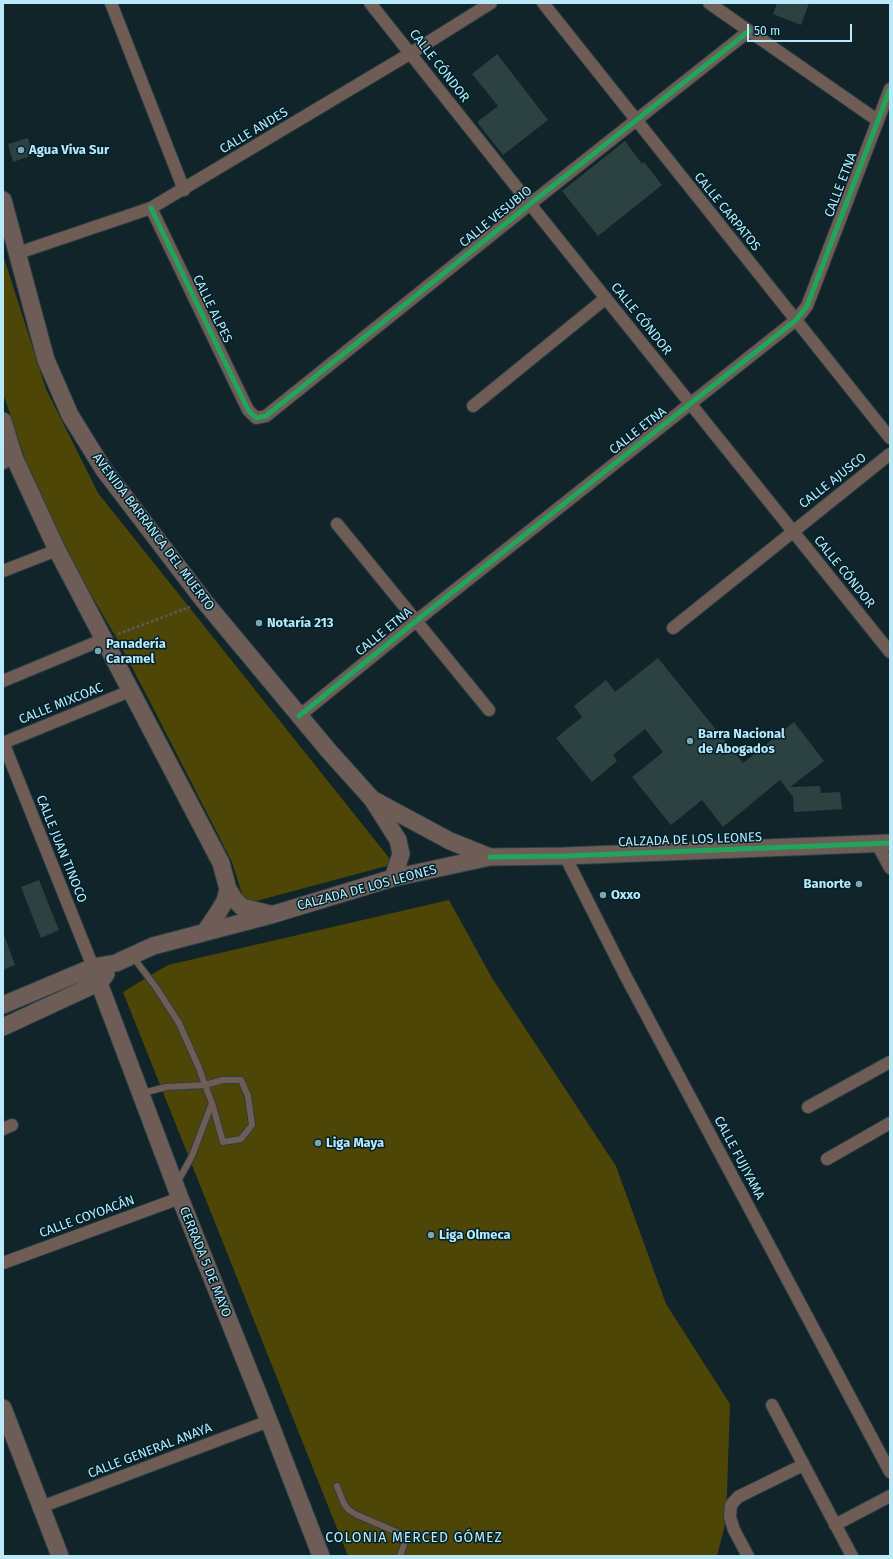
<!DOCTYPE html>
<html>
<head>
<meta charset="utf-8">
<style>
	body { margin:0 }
	#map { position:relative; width:893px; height:1559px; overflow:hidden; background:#10242a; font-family:"Fira Sans",sans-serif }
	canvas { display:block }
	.frame { position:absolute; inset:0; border:4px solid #baeafa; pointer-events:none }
	.scale { position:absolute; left:747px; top:24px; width:105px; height:18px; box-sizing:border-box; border:2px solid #baeafa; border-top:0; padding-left:5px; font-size:12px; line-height:14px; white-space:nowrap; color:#baeafa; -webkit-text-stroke:3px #00202a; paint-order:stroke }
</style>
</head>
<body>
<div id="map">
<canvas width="893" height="1559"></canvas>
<div class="frame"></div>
<div class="scale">50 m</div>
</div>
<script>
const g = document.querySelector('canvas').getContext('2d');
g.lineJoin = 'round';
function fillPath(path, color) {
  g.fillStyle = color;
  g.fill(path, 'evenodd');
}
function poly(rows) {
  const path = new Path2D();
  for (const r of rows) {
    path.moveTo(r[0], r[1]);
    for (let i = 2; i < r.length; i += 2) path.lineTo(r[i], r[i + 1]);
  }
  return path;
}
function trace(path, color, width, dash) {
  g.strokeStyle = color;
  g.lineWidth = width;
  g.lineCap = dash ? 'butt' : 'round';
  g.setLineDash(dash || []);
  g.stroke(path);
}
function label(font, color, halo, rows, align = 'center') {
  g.font = font + ' "Fira Sans",sans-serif';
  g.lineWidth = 3;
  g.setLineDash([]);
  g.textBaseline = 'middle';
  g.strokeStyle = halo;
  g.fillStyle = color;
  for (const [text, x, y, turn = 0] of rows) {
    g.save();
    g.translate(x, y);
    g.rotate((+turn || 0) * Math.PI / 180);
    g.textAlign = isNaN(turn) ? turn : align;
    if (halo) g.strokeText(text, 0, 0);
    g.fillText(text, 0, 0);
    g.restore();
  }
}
fillPath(poly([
	[3,255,46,389,98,493,394,864,245,904,232,862,147,696,117,639,65,550,30,474,3,393],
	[449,900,492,978,616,1166,666,1304,730,1404,726,1521,717,1556,348,1556,123,992,168,965]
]), '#4d4606');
fillPath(poly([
	[777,3,809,3,801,25,773,14],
	[497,54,548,120,503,155,477,122,498,106,472,74],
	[28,138,33,155,13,162,8,144],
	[625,141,642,164,644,162,662,185,598,236,562,191],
	[658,658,743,763,794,722,824,761,790,787,820,786,821,793,840,792,842,809,794,812,793,797,780,780,723,827,702,800,671,825,632,777,663,752,645,729,613,755,617,761,592,782,556,738,582,717,574,706,606,680,615,692],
	[39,880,59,930,41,938,21,887],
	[4,935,15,965,3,970,3,936]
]), '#2b4240');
const lane = poly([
	[133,957,155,986,179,1023,199,1068,205,1085,212,1103,223,1142,241,1139,252,1125,248,1096,241,1080,223,1080,205,1085,166,1087,143,1093],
	[177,1183,192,1156,212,1103],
	[337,1486,344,1504,349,1510,357,1515,399,1533,402,1536,404,1545,400,1556]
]);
const street = poly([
	[111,3,184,190],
	[370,3,530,204,890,652],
	[543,3,890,438],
	[709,3,877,120],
	[151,208,248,410,256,418,266,416,530,204,749,31],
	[18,253,151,208,411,53,491,3],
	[473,406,606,298],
	[3,463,14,457],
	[337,524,489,710],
	[3,571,57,550],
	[673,628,890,454],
	[3,681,104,639],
	[299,716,416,621,796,320,807,306,890,89],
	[3,742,93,967],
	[3,743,130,691],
	[877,844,890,868],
	[565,856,625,975,890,1472],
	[808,1107,890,1062],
	[3,1129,12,1125],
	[827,1159,890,1123],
	[3,1263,180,1198],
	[772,1405,852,1556],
	[41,1507,269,1421],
	[835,1525,890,1496],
	[748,1556,734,1530,730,1517,731,1505,738,1497,803,1465]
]);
const secondary = poly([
	[3,200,46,360,70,415,104,470,204,601,328,750,372,799,398,840,401,854,393,878],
	[3,421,14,457,57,550,221,863,228,889,234,899,242,907,270,914],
	[372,799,450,841,490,857],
	[205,932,219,911,225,901,228,889],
	[93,967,180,1198,269,1421,321,1556],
	[3,1005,93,967,116,963,153,946,271,915,393,878,490,857,565,856,890,843],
	[3,1027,100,982,106,974],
	[3,1408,60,1556]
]);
trace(lane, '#2a3f45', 8);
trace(street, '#2a3f45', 14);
trace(secondary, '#2a3f45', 19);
trace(poly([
	[118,634,190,607]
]), '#5b5a58', 2.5, [3, 2]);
trace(lane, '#6e5c55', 6);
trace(street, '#6e5c55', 12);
trace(secondary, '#6e5d56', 17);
trace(poly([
	[151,208,248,410,256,418,266,416,530,204,749,31],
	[299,716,416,621,796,320,807,306,890,89],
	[490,857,565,856,890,843]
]), '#20a55d', 5);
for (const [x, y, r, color] of [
	[21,150,4,"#7ea5b1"],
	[259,623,4,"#7ea5b1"],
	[98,651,4,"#7ea5b1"],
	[690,741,4,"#7ea5b1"],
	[859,884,4,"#7ea5b1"],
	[603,895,4,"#7ea5b1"],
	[318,1143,4,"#7ea5b1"],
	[431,1235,4,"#7ea5b1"]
]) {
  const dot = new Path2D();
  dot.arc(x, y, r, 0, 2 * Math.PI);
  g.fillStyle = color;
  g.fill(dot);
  trace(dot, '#00202a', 1.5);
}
label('13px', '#baeafa', '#00202a', [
	["CALLE CÓNDOR",439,66,52],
	["CALLE ANDES",254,131,-31],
	["CALLE ETNA",841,185,-69],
	["CALLE CARPATOS",727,212,51],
	["CALLE VESUBIO",496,217,-39],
	["CALLE ALPES",212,309,64],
	["CALLE CÓNDOR",641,319,51],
	["CALLE ETNA",638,431,-38],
	["CALLE AJUSCO",833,481,-38],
	["AVENIDA BARRANCA DEL MUERTO",153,532,53],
	["CALLE CÓNDOR",844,572,51],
	["CALLE ETNA",384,632,-39],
	["CALLE MIXCOAC",61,704,-22],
	["CALZADA DE LOS LEONES",690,840,-2],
	["CALLE JUAN TINOCO",61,849,68],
	["CALZADA DE LOS LEONES",367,888,-15],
	["CALLE FUJIYAMA",739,1158,62],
	["CALLE COYOACÁN",87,1217,-20],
	["CERRADA 5 DE MAYO",205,1262,68],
	["CALLE GENERAL ANAYA",150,1451,-21]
]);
label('bold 13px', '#baeafa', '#00202a', [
	["Agua Viva Sur",29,150],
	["Notaría 213",267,623],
	["Panadería",106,644],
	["Caramel",106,659],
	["Barra Nacional",698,734],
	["de Abogados",698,749],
	["Banorte",851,884,"right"],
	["Oxxo",611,895],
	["Liga Maya",326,1143],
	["Liga Olmeca",439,1235]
], 'left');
g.letterSpacing = '1px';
label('14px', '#baeafa', '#00202a', [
	["COLONIA MERCED GÓMEZ",414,1538]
]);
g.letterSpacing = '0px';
</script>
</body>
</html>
